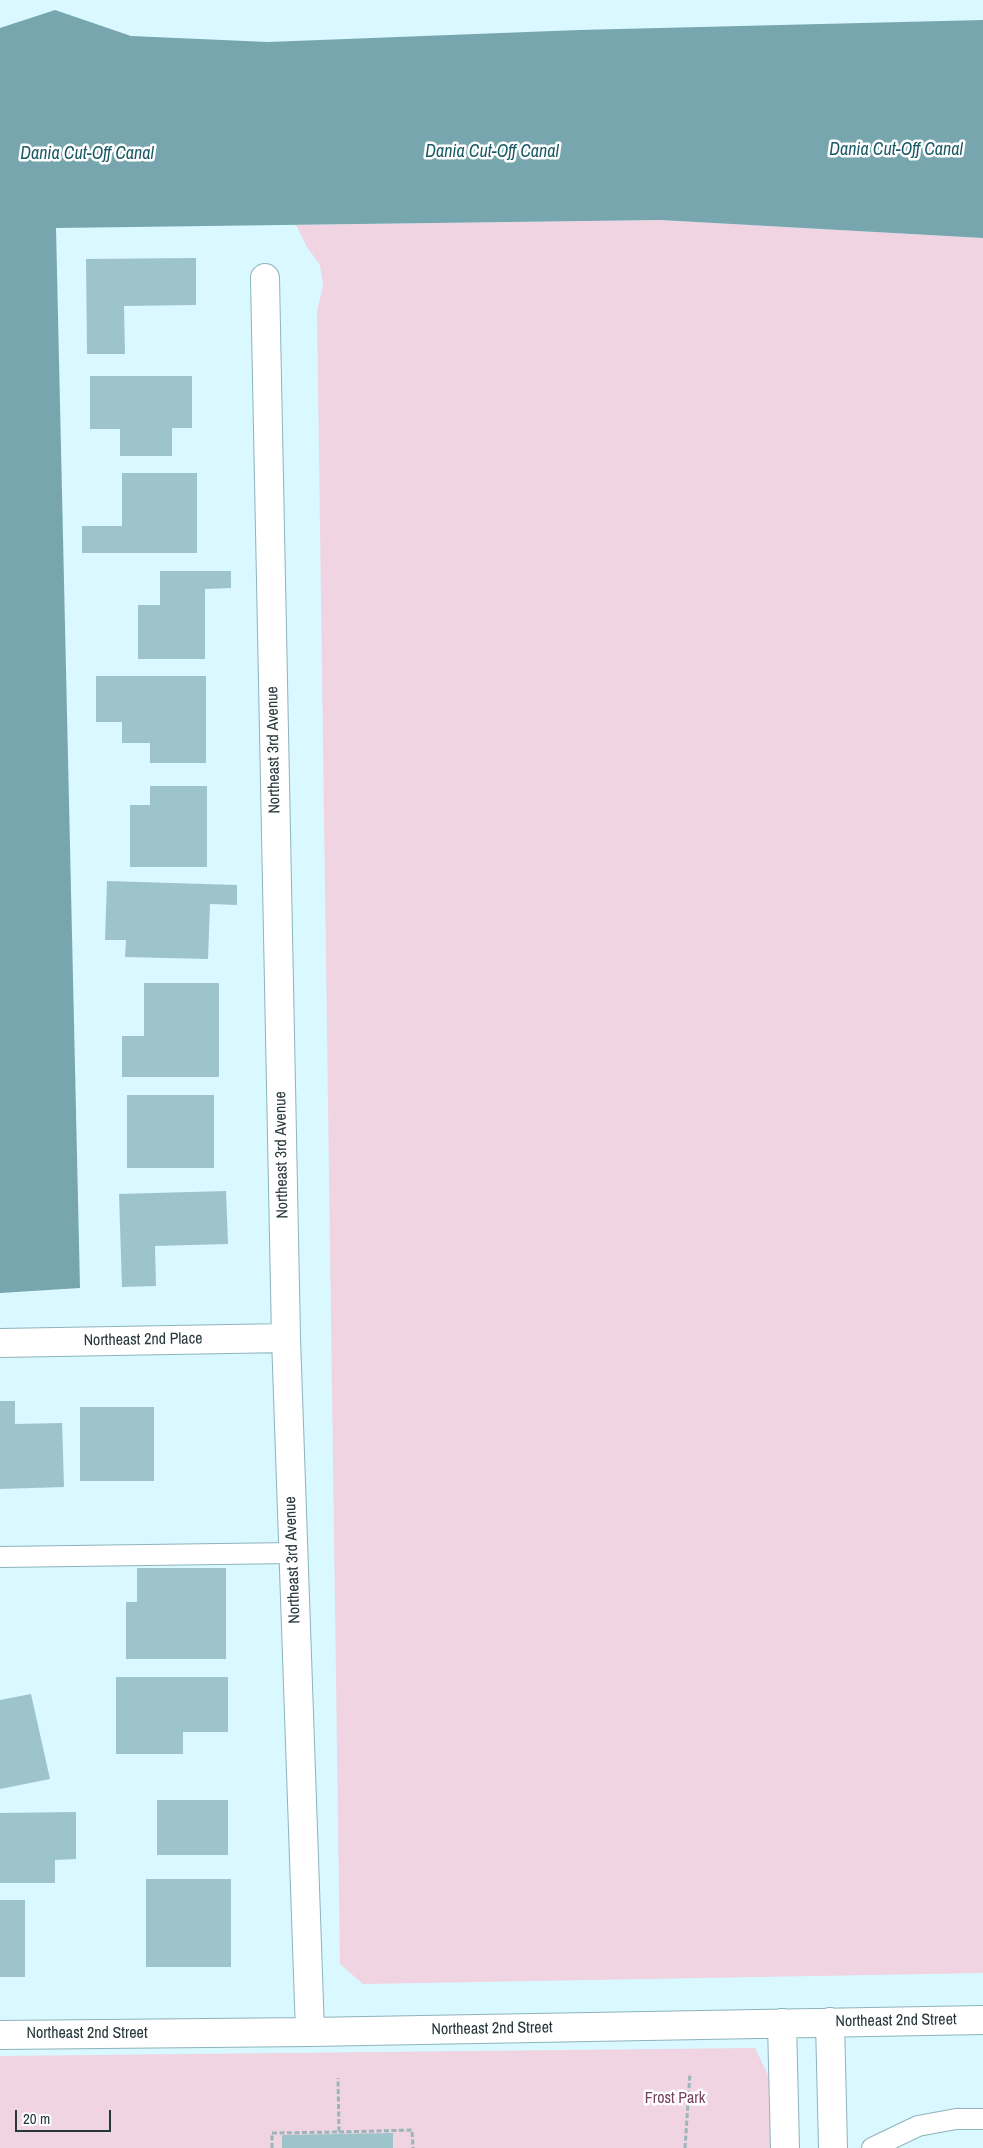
<!DOCTYPE html>
<html>
<head>
<meta charset="utf-8">
<style>
	body { margin:0 }
	#map { position:relative; width:983px; height:2148px; overflow:hidden; background:#d9f8ff; font-family:"Archivo Narrow",sans-serif }
	canvas { display:block }
	.scale { position:absolute; left:15px; top:2110px; width:96px; height:22px; box-sizing:border-box; border:2px solid #27373a; border-top:0; padding-left:6px; font-size:15px; line-height:18px; white-space:nowrap; color:#27373a; -webkit-text-stroke:4px #fff; paint-order:stroke }
</style>
</head>
<body>
<div id="map">
<canvas width="983" height="2148"></canvas>
<div class="scale">20 m</div>
</div>
<script>
const g = document.querySelector('canvas').getContext('2d');
g.lineJoin = 'round';
function fillPath(path, color) {
  g.fillStyle = color;
  g.fill(path, 'evenodd');
}
function poly(rows) {
  const path = new Path2D();
  for (const r of rows) {
    path.moveTo(r[0], r[1]);
    for (let i = 2; i < r.length; i += 2) path.lineTo(r[i], r[i + 1]);
  }
  return path;
}
function trace(path, color, width, dash) {
  g.strokeStyle = color;
  g.lineWidth = width;
  g.lineCap = dash ? 'butt' : 'round';
  g.setLineDash(dash || []);
  g.stroke(path);
}
function label(font, color, halo, rows, align = 'center') {
  g.font = font + ' "Archivo Narrow",sans-serif';
  g.lineWidth = 5;
  g.setLineDash([]);
  g.textBaseline = 'middle';
  g.strokeStyle = halo;
  g.fillStyle = color;
  for (const [text, x, y, turn = 0] of rows) {
    g.save();
    g.translate(x, y);
    g.rotate((+turn || 0) * Math.PI / 180);
    g.textAlign = isNaN(turn) ? turn : align;
    if (halo) g.strokeText(text, 0, 0);
    g.fillText(text, 0, 0);
    g.restore();
  }
}
fillPath(poly([
	[660,220,983,238,983,1973,363,1984,340,1964,317,311,323,286,320,265,307,247,296,225],
	[755,2048,774,2087,775,2148,0,2148,0,2056]
]), '#f0d4e1');
fillPath(poly([
	[55,10,131,36,268,42,579,30,983,20,983,238,660,220,56,228,80,1288,0,1293,0,28]
]), '#78a6af');
fillPath(poly([
	[196,258,196,305,124,306,125,354,87,354,86,259],
	[90,376,192,376,192,428,172,428,172,456,120,456,120,429,90,429],
	[122,473,197,473,197,553,82,553,82,526,122,526],
	[160,571,231,571,231,588,205,589,205,659,138,659,138,605,160,605],
	[96,676,206,676,206,763,150,763,150,743,122,743,122,722,96,722],
	[150,786,207,786,207,867,130,867,130,805,150,805],
	[107,881,237,885,237,905,210,904,208,959,125,957,126,940,105,940],
	[144,983,219,983,219,1077,122,1077,122,1036,144,1036],
	[127,1095,214,1095,214,1168,127,1168],
	[226,1191,228,1244,155,1246,156,1286,122,1287,119,1194],
	[0,1401,15,1401,15,1424,62,1423,64,1487,0,1489],
	[80,1407,154,1407,154,1481,80,1481],
	[137,1568,226,1568,226,1659,126,1659,126,1602,137,1602],
	[116,1677,228,1677,228,1732,183,1732,183,1754,116,1754],
	[31,1694,50,1779,0,1789,0,1700],
	[157,1800,228,1800,228,1855,157,1855],
	[76,1812,76,1859,55,1860,55,1883,0,1883,0,1813],
	[146,1879,231,1879,231,1967,146,1967],
	[0,1900,25,1900,25,1977,0,1977],
	[393,2133,393,2148,282,2148,282,2135]
]), '#9ec4cb');
const service = poly([
	[0,1557,293,1553],
	[872,2148,918,2126,956,2119,983,2119]
]);
const minor = poly([
	[265,278,286,1338,310,2032],
	[0,1343,286,1338],
	[830,2022,833,2148],
	[782,2023,785,2148],
	[0,2035,310,2032,983,2020]
]);
trace(service, '#8eb3bb', 22);
trace(minor, '#8eb3bb', 30);
trace(poly([
	[339,2132,412,2130,413,2148],
	[272,2148,272,2133,339,2132,338,2078],
	[685,2148,690,2073]
]), '#9bb5bb', 3, [5, 2.5]);
trace(service, '#fff', 20);
trace(minor, '#fff', 28);
label('16px', '#27373a', '#fff', [
	["Northeast 3rd Avenue",274,750,-91],
	["Northeast 3rd Avenue",282,1155,-91],
	["Northeast 2nd Place",143,1340,-1],
	["Northeast 3rd Avenue",293,1560,-92],
	["Northeast 2nd Street",896,2021,-1],
	["Northeast 2nd Street",492,2029,-1],
	["Northeast 2nd Street",87,2034]
]);
label('16px', '#76425d', '#fff', [
	["Frost Park",675,2099]
]);
label('italic 18px', '#1a5a64', '#fff', [
	["Dania Cut-Off Canal",896,150],
	["Dania Cut-Off Canal",492,152],
	["Dania Cut-Off Canal",87,154]
]);
</script>
</body>
</html>
